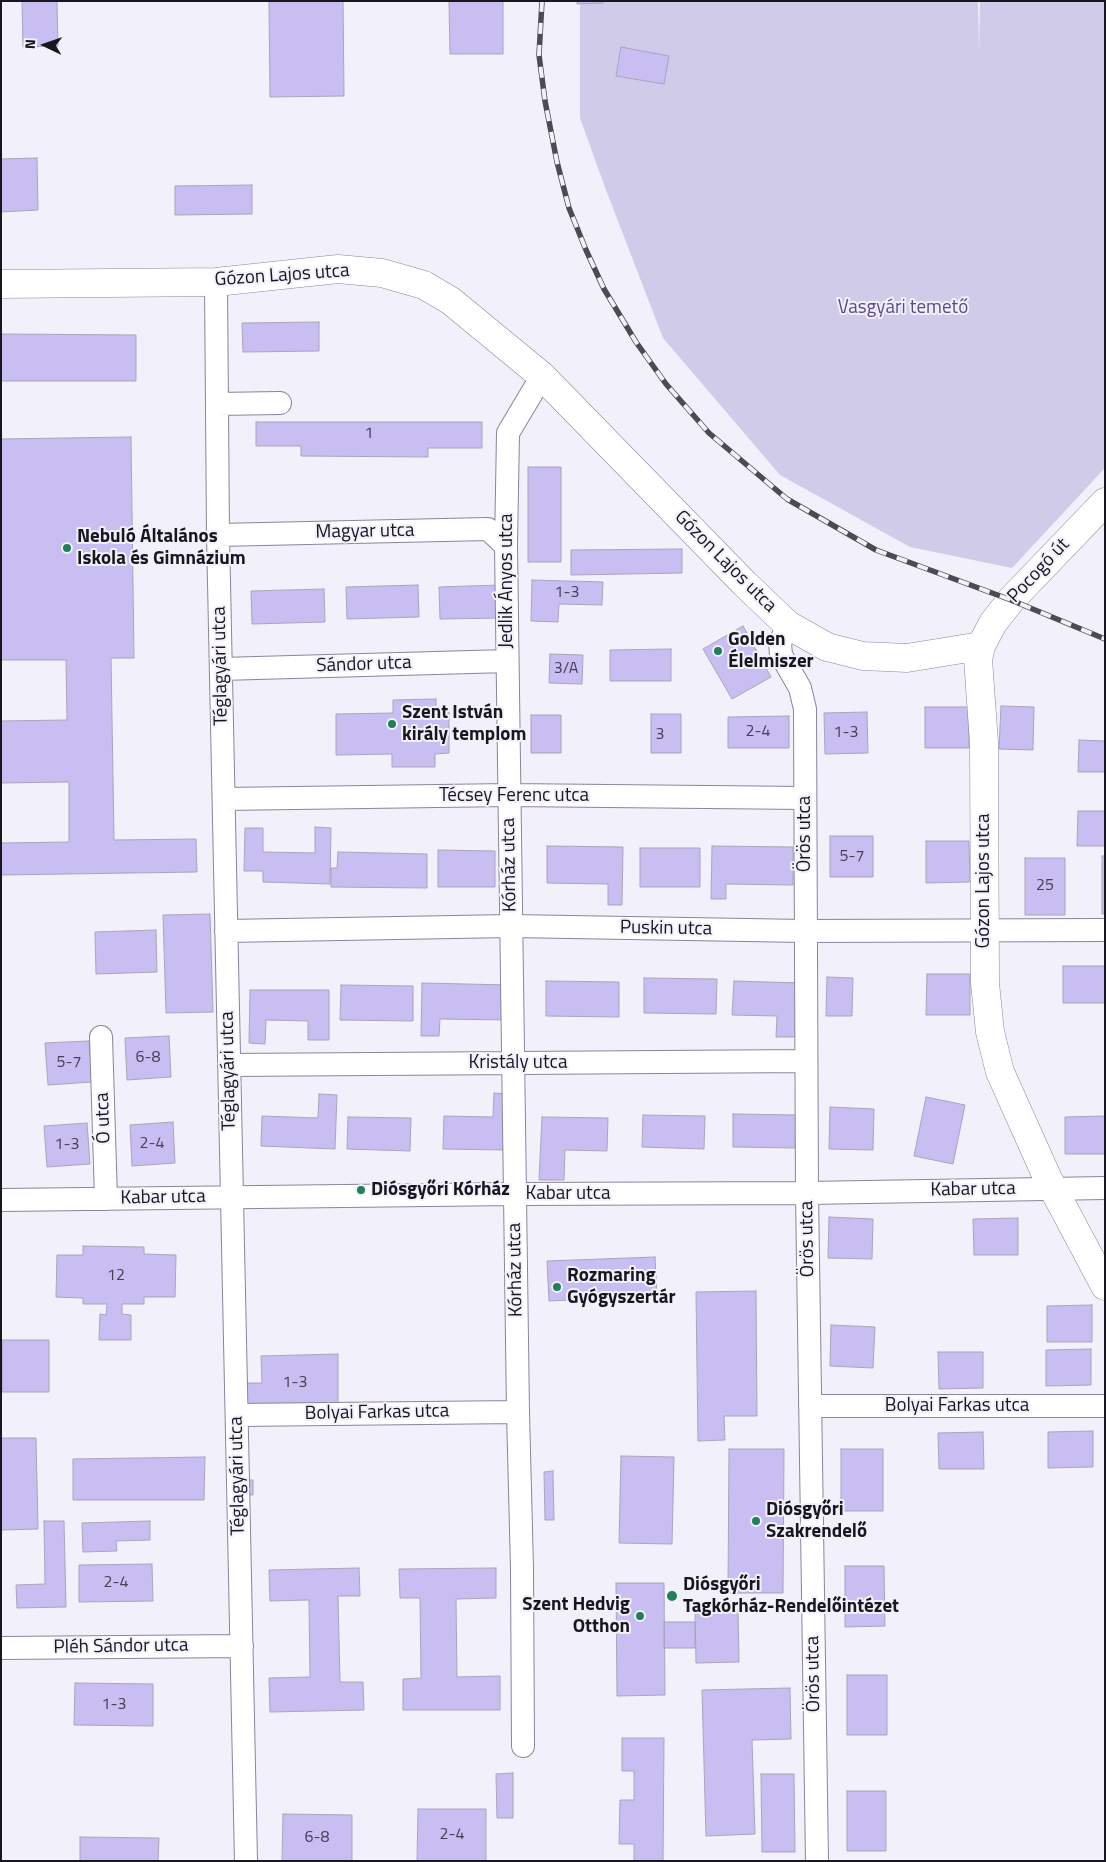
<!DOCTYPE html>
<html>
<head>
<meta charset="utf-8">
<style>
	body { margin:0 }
	#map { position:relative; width:1106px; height:1862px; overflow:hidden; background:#f2f0fb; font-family:"Titillium Web",sans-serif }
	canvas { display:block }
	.frame { position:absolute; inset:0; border:2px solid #18161f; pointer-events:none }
	.north { position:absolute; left:20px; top:20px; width:50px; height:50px; -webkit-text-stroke:4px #f2f0fb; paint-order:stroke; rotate:273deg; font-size:14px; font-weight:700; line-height:20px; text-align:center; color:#18161f }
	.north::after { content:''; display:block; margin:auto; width:18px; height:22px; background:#18161f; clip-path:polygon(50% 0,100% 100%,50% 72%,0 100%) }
</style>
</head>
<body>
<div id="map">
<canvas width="1106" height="1862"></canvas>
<div class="frame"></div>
<div class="north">N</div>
</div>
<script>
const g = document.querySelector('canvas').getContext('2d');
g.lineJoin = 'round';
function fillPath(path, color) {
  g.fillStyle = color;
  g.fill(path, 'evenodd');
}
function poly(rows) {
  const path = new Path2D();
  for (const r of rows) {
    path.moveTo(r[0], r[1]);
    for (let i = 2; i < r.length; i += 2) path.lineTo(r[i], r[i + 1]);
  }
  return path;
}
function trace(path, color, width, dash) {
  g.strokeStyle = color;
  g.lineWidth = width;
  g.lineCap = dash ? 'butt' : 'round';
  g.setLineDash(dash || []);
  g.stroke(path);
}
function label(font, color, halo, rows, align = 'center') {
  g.font = font + ' "Titillium Web",sans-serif';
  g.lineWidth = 4;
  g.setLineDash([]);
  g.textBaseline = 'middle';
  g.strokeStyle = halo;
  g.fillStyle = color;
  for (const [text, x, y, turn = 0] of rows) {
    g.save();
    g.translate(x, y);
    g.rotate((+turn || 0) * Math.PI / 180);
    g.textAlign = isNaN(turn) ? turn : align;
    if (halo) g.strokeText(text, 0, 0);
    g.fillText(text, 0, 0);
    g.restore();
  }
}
fillPath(poly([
	[580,1,978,1,979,54,980,1,1105,1,1105,468,1012,568,910,547,780,475,663,338,606,190,580,118]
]), '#d1cbea');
const building = poly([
	[22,1,57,1,58,46,23,47,22,1],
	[269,1,343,1,344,96,270,97,269,1],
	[449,1,503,1,503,54,450,54,449,1],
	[577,1,603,1,603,3,577,4,577,1],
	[621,47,669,56,664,84,616,76,621,47],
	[37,158,38,210,1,212,1,159,37,158],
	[252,185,252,214,175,215,175,186,252,185],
	[319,322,319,351,243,352,242,323,319,322],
	[1,334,136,335,136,381,1,381,1,334],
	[256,422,482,422,482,448,428,448,428,457,301,456,301,446,256,446,256,422],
	[131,437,134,658,111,658,114,840,196,839,197,872,1,875,1,843,69,842,69,782,1,783,1,721,67,720,66,660,1,660,1,439,131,437],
	[528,467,561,467,561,562,528,562,528,467],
	[682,549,682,573,571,575,571,550,682,549],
	[532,580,603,582,602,605,559,604,558,622,531,621,532,580],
	[418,585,419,617,347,619,346,587,418,585],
	[500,585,501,618,440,619,439,587,500,585],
	[324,589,325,622,252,624,251,591,324,589],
	[743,626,771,677,732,699,703,649,743,626],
	[671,649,671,681,610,681,610,650,671,649],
	[550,654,583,655,582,684,549,683,550,654],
	[436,699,436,713,449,712,449,753,435,754,435,767,392,767,392,754,336,755,336,714,393,713,393,700,436,699],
	[1001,706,1034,707,1033,750,999,749,1001,706],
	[925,707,968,707,969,748,925,748,925,707],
	[867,712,868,753,825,754,824,713,867,712],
	[651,714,681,714,681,753,651,753,651,714],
	[531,715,561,715,561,753,531,753,531,715],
	[789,716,789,748,728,748,728,717,789,716],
	[1079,740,1105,741,1105,772,1078,772,1079,740],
	[1078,811,1105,811,1105,846,1077,846,1078,811],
	[315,827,331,828,330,884,263,882,263,871,244,871,245,828,263,828,263,852,315,853,315,827],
	[830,836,873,836,873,877,830,877,830,836],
	[926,841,969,841,970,882,926,883,926,841],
	[547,846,623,847,622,905,608,905,608,884,547,883,547,846],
	[712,846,793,847,793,885,726,884,726,899,711,899,712,846],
	[640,848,700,848,700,887,640,887,640,848],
	[438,850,495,851,495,887,438,887,438,850],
	[338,852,427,854,427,888,331,887,331,868,337,868,338,852],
	[1102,856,1105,856,1105,914,1102,914,1102,856],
	[1025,858,1065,858,1065,915,1025,915,1025,858],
	[210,914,213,1012,166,1013,163,915,210,914],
	[156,930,157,972,96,974,95,932,156,930],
	[1063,966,1105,966,1105,1003,1063,1003,1063,966],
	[927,974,970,974,970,1015,926,1015,927,974],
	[827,977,853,978,852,1016,826,1016,827,977],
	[644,978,717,979,716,1014,644,1013,644,978],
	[546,981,619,982,619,1017,546,1016,546,981],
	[734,981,801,983,799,1037,776,1037,777,1016,732,1015,734,981],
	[422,983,509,985,508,1020,440,1019,439,1036,421,1036,422,983],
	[341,985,413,986,413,1021,340,1020,341,985],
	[250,990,329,990,329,1040,308,1040,308,1021,266,1020,265,1044,249,1043,250,990],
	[169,1036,171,1077,127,1080,125,1038,169,1036],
	[89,1041,92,1082,48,1085,45,1043,89,1041],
	[494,1093,508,1094,506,1150,443,1149,444,1116,493,1117,494,1093],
	[319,1094,337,1095,335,1149,261,1146,262,1116,318,1118,319,1094],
	[926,1097,965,1105,953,1164,914,1156,926,1097],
	[830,1107,874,1109,873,1150,829,1149,830,1107],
	[733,1114,796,1115,795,1148,733,1147,733,1114],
	[643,1115,705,1116,704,1149,642,1147,643,1115],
	[1105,1116,1105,1154,1065,1154,1065,1117,1105,1116],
	[348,1117,411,1118,410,1151,347,1149,348,1117],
	[542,1117,608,1118,607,1151,565,1150,564,1180,539,1180,542,1117],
	[173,1122,175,1163,132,1166,130,1125,173,1122],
	[87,1123,90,1164,47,1167,44,1126,87,1123],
	[829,1217,873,1219,872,1259,828,1258,829,1217],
	[1018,1218,1018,1255,974,1255,973,1219,1018,1218],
	[83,1246,144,1247,144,1254,176,1255,175,1297,144,1297,144,1304,122,1304,122,1314,131,1315,131,1340,99,1340,100,1314,106,1315,107,1304,83,1304,83,1298,56,1297,57,1255,83,1255,83,1246],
	[655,1257,657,1296,549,1301,547,1261,655,1257],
	[756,1291,757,1416,724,1416,725,1440,698,1441,696,1292,756,1291],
	[1092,1305,1092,1342,1047,1342,1047,1306,1092,1305],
	[831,1325,875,1327,873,1368,830,1366,831,1325],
	[2,1340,49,1340,49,1392,2,1392,2,1340],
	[1091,1349,1091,1385,1046,1386,1046,1350,1091,1349],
	[938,1352,983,1352,983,1388,939,1389,938,1352],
	[338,1354,338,1410,241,1412,240,1383,262,1383,261,1356,338,1354],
	[1093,1431,1093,1467,1048,1468,1048,1432,1093,1431],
	[983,1432,984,1469,939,1469,938,1433,983,1432],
	[1,1438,36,1438,38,1529,1,1530,1,1438],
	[729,1449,784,1449,783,1593,728,1593,729,1449],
	[841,1449,883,1449,883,1511,841,1511,841,1449],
	[621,1456,674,1457,672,1544,619,1543,621,1456],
	[205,1457,204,1500,73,1500,73,1459,205,1457],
	[553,1471,554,1520,545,1520,544,1472,553,1471],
	[247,1480,253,1480,253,1495,247,1495,247,1480],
	[44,1521,64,1521,66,1607,17,1608,16,1585,45,1584,44,1521],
	[150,1521,150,1540,116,1541,117,1551,83,1552,82,1523,150,1521],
	[152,1564,153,1601,79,1602,79,1565,152,1564],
	[845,1566,884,1566,885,1626,845,1627,845,1566],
	[359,1568,360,1596,338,1596,340,1682,363,1682,364,1710,270,1712,269,1678,310,1677,309,1600,270,1601,269,1570,359,1568],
	[496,1568,496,1598,456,1599,457,1677,500,1676,500,1710,403,1710,403,1679,421,1678,420,1598,400,1598,399,1569,496,1568],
	[616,1583,664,1583,665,1695,617,1696,616,1583],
	[738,1610,739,1662,696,1663,695,1611,738,1610],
	[664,1622,695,1622,695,1648,664,1648,664,1622],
	[847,1675,887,1675,887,1735,847,1735,847,1675],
	[75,1683,153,1684,153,1726,74,1725,75,1683],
	[790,1688,791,1739,752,1740,755,1834,706,1836,702,1690,790,1688],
	[622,1738,664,1738,663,1861,634,1861,634,1844,619,1844,620,1800,634,1800,634,1771,622,1771,622,1738],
	[513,1773,513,1818,497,1818,496,1774,513,1773],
	[761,1774,794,1774,795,1852,762,1852,761,1774],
	[847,1791,886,1791,886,1851,847,1851,847,1791],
	[418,1809,486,1809,486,1861,417,1861,418,1809],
	[283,1814,352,1815,352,1861,282,1861,283,1814],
	[80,1837,159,1838,158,1861,80,1861,80,1837]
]);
fillPath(building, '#c8bef1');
trace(building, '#a8a4bd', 1);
const minor = poly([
	[216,282,218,535,246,1861],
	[217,404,280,403],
	[218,535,488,529,506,546],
	[788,625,780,643,781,655,800,688,805,709,807,1193,817,1861],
	[221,669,507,661],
	[224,799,509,795,805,798],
	[226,931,511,926,805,931,1105,930],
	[101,1037,106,1199],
	[229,1065,806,1061],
	[1,1200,515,1194,807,1193,1105,1188],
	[810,1406,1105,1406],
	[237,1415,518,1412],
	[1,1648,242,1646],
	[523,1746,522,1568,518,1412,506,546,508,433,542,376]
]);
const tertiary = poly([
	[1,284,216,282,338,269,382,273,424,285,451,301,542,376,744,583,788,625,827,647,863,656,907,658,981,646]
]);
const secondary = poly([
	[1105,502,1011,600,993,623,981,646,978,659,984,743,985,983,990,1032,1000,1072,1048,1179,1105,1286]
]);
trace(minor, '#89859d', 24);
trace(tertiary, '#89859d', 29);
trace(secondary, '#89859d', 29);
trace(minor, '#fff', 22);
trace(tertiary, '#fff', 28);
trace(secondary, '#fff', 28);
const rail = poly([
	[542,1,539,55,545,101,557,162,569,208,586,250,604,289,636,342,666,384,709,433,787,499,876,550,1011,600,1105,639]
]);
trace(rail, '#4c4a53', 5.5);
trace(rail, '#f2f0fb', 4, [11]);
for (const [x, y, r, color] of [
	[67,548,5,"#1e8159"],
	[718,651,5,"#1e8159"],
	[392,724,5,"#1e8159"],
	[361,1190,5,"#1e8159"],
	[557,1287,5,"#1e8159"],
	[756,1521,5,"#1e8159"],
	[672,1596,6,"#1e8159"],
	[640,1616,5,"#1e8159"]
]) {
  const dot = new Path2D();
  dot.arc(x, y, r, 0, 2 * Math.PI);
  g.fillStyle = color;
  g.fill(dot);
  trace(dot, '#f2f0fb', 2);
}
label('16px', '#444054', null, [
	["1",369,434],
	["1-3",567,593],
	["3/A",566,669],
	["2-4",758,732],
	["1-3",846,733],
	["3",660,735],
	["5-7",852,857],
	["25",1045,886],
	["6-8",148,1058],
	["5-7",69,1063],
	["2-4",152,1144],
	["1-3",67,1145],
	["12",116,1276],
	["1-3",295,1383],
	["2-4",116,1583],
	["1-3",114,1705],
	["2-4",452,1835],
	["6-8",317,1838]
]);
label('19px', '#18161f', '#f2f0fb', [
	["Gózon Lajos utca",282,276,-4],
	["Magyar utca",365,532,-1],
	["Gózon Lajos utca",725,562,45],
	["Pocogó út",1039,571,-47],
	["Jedlik Ányos utca",507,581,-90],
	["Sándor utca",364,665,-2],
	["Téglagyári utca",221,666,-91],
	["Técsey Ferenc utca",514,796],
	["Örös utca",805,834,-90],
	["Kórház utca",510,865,-91],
	["Gózon Lajos utca",984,881,-90],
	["Puskin utca",666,929,1],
	["Kristály utca",518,1063],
	["Téglagyári utca",229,1071,-91],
	["Ó utca",104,1118,-92],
	["Kabar utca",973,1190,-1],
	["Kabar utca",568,1194],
	["Kabar utca",163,1198,-1],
	["Örös utca",808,1239,-91],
	["Kórház utca",516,1270,-91],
	["Bolyai Farkas utca",957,1406],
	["Bolyai Farkas utca",377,1413,-1],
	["Téglagyári utca",238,1476,-91],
	["Pléh Sándor utca",121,1647,-1],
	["Örös utca",814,1674,-91]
]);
label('19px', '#5a4a89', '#f2f0fb', [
	["Vasgyári temető",903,308]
]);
label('bold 19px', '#18161f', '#f2f0fb', [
	["Nebuló Általános",77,537],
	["Iskola és Gimnázium",77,559],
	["Golden",728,640],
	["Élelmiszer",728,662],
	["Szent István",402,713],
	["király templom",402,735],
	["Diósgyőri Kórház",371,1190],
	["Rozmaring",567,1276],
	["Gyógyszertár",567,1298],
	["Diósgyőri",766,1510],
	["Szakrendelő",766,1532],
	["Diósgyőri",683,1585],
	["Tagkórház-Rendelőintézet",683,1607],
	["Szent Hedvig",630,1605,"right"],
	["Otthon",630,1627,"right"]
], 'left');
</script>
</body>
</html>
